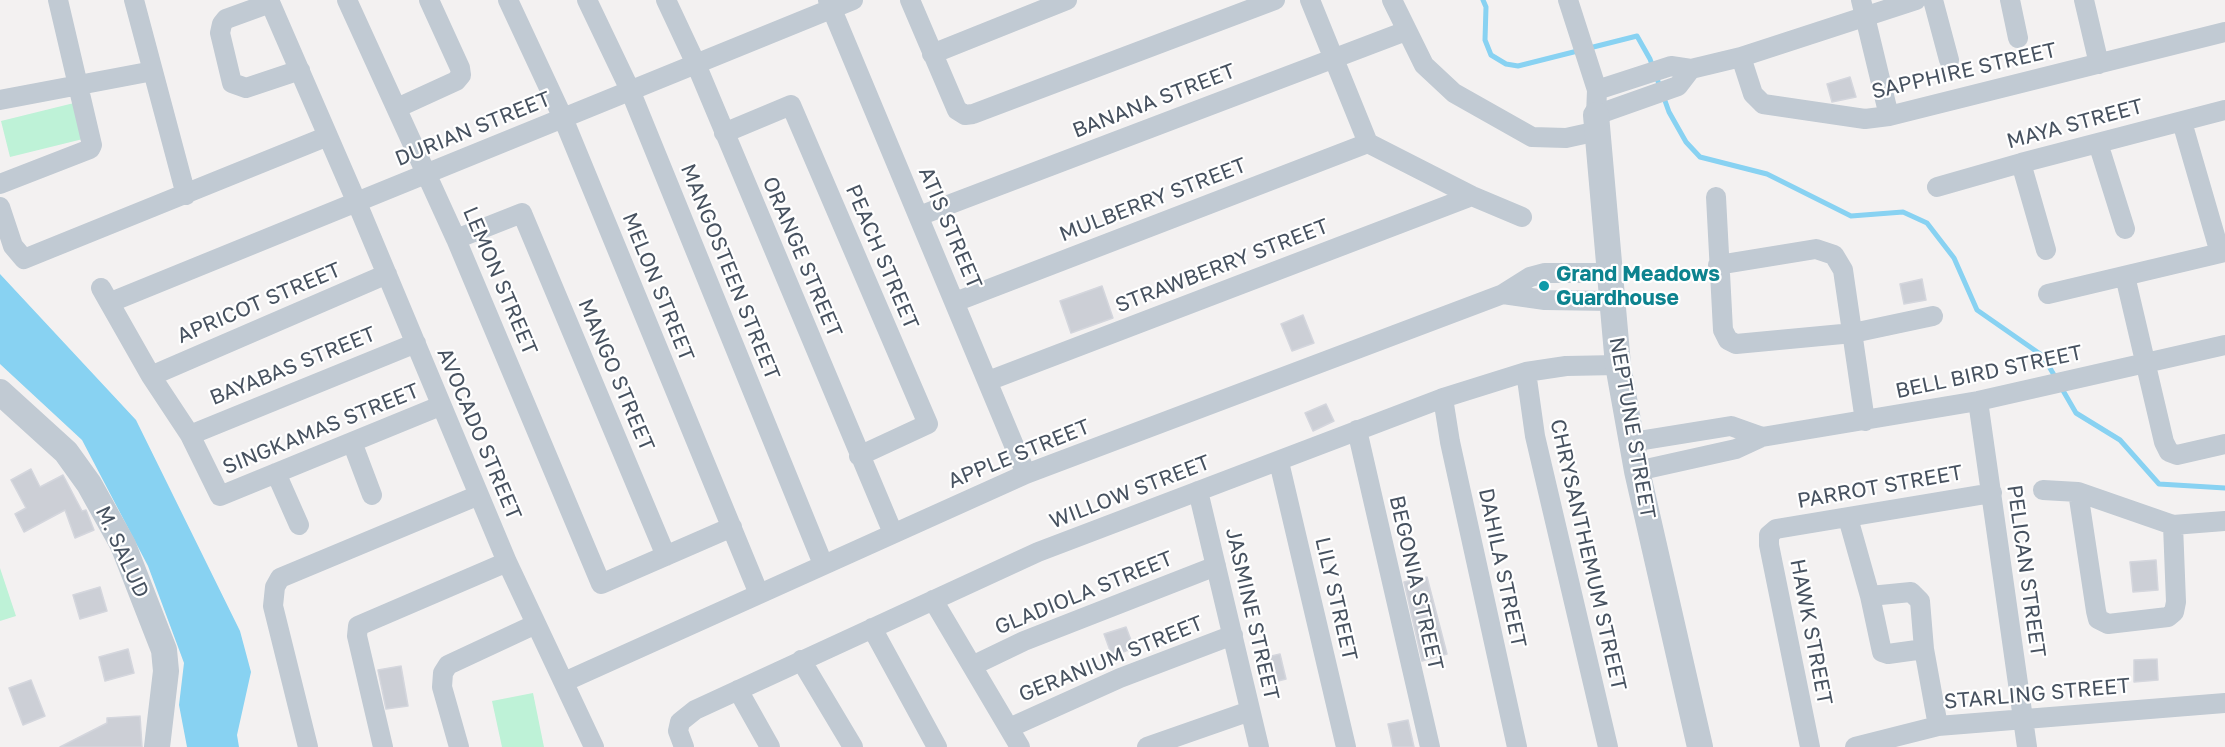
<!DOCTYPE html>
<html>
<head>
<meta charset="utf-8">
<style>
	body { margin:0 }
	canvas { display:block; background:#f3f1f1 }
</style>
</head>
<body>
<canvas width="2225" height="747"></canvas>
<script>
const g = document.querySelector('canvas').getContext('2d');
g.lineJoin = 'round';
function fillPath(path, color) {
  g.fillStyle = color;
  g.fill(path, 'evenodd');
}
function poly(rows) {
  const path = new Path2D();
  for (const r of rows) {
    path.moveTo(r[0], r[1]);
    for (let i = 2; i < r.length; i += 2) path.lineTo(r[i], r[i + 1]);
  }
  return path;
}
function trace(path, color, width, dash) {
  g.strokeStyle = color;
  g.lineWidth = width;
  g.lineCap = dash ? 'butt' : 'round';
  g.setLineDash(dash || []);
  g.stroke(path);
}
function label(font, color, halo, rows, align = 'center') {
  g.font = font + ' "Golos Text",sans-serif';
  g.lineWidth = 4.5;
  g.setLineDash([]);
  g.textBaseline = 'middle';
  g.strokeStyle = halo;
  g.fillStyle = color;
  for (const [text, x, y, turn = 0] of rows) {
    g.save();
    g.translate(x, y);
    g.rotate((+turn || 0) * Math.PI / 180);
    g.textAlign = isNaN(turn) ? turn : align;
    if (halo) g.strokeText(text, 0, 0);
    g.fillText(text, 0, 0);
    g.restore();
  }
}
fillPath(poly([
	[74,103,83,139,10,157,1,121],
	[0,568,16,616,0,621],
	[533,693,544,747,502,747,492,701]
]), '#bef2d7');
fillPath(poly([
	[0,274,136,420,240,631,251,672,237,735,239,747,187,747,179,705,184,663,148,566,82,440,0,364]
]), '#88d2f2');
trace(poly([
	[1483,0,1486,7,1485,40,1491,55,1506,64,1518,66,1637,36,1650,59,1669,112,1686,142,1700,157,1767,174,1851,216,1903,212,1927,223,1954,258,1977,310,2043,356,2076,413,2120,440,2159,484,2225,488]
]), '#88d2f2', 5);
const building = poly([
	[1850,77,1856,97,1832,102,1827,84,1850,77],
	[1922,279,1926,300,1904,304,1900,284,1922,279],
	[1102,286,1113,318,1071,333,1060,301,1102,286],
	[1303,315,1314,343,1292,351,1281,324,1303,315],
	[1326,404,1334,421,1313,431,1305,413,1326,404],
	[31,469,40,487,63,475,82,511,86,510,94,530,75,538,65,510,24,532,15,514,26,508,11,480,31,469],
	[2156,560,2158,590,2133,592,2130,562,2156,560],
	[1427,577,1447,654,1422,661,1404,582,1427,577],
	[100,587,107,611,80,619,73,595,100,587],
	[1126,627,1134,648,1112,656,1104,634,1126,627],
	[128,649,134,673,105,681,99,657,128,649],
	[1280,654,1286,679,1266,684,1259,659,1280,654],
	[2157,659,2158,680,2134,682,2134,660,2157,659],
	[401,666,408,706,386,709,378,670,401,666],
	[31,680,45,716,23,725,9,688,31,680],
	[140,716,142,747,60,747,107,723,107,718,140,716],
	[1408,720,1414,747,1393,747,1388,724,1408,720]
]);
fillPath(building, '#cccfd6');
trace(building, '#d4d6dd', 1.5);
trace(poly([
	[134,0,186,195],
	[269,0,357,203,507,562,594,747],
	[347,0,456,239,601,584,732,527],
	[508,0,563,118,759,594],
	[587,0,630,90,823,564],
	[666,0,696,64,893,533],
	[828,0,1026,474],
	[910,0,957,110,965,115,973,114,1275,0],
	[1310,0,1368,143,1472,196,1522,217],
	[1392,0,1424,65,1454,93,1532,137,1566,138,1598,131],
	[1568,0,1597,90,1596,115,1678,86,1691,69],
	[1861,0,1889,116],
	[1933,0,1949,60],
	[2010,0,2018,38],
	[2084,0,2099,64],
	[270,3,226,19,222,24,220,33,232,83,246,88,300,70],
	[932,54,1067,0],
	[1741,57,1753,94,1763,104,1865,119,1889,116,2225,32],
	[1597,90,1671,66,1691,69,1741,57,1916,0],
	[0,100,153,71],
	[397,108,456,81,461,75,460,68,429,0],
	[2182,122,2220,253],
	[724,133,791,105,928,424,859,456],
	[2098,143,2125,229],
	[2021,163,2046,250],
	[0,184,90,149,92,145,58,0],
	[1937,187,2021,163,2225,110],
	[1716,197,1723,330,1728,340,1736,344,1853,333,1933,316],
	[0,207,13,246,24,259,328,136],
	[919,216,1406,31],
	[456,239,522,213,666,556],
	[1718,265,1816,249,1834,255,1843,270,1865,421],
	[2125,276,2164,442,2169,452,2177,455,2225,444],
	[101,288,151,376,190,435,220,496,440,406],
	[1503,294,1545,300,1611,301],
	[2048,294,2225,252],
	[111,302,853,0],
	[955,302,1368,143],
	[1526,372,1535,436,1608,747],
	[151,376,387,274],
	[988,381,1472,196],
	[1443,398,1450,442,1517,747],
	[1978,401,2027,747],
	[1357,430,1430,747],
	[190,435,416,343],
	[352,442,372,495],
	[1632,442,1731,426,1762,437],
	[1279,462,1346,747],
	[1637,471,1736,449,1762,437,1978,401,2225,345],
	[276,473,299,525],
	[2043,490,2078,492,2173,525,2225,521],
	[1198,491,1259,747],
	[2078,492,2096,611,2098,619,2108,624,2168,617,2174,612,2176,602,2173,525],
	[1848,518,1870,596,1882,652,1888,654,1924,649],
	[1870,596,1911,592,1920,601,1924,649,1938,726],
	[933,600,1020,747],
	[872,628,937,747],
	[801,660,853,747],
	[972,666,1024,641,1216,566],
	[564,682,1026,474,1503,294,1530,277,1545,273,1608,273],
	[738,690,770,747],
	[1009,728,1120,678,1233,635],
	[308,747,273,606,275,587,280,578,479,495],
	[383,747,357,636,358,626,507,562],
	[459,747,442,687,443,673,448,665,536,624],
	[684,747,678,731,680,722,695,710,1038,552,1443,398,1526,372,1566,366,1618,365],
	[1147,747,1250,711],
	[1810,747,1769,545,1769,535,1776,529,1992,493],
	[1855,747,1938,726,2225,703]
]), '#c1cad3', 20);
trace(poly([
	[1596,115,1618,365,1637,471,1700,747],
	[0,392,66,452,89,484,123,545,164,650,166,671,157,747]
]), '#c1cad3', 26);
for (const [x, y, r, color] of [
	[1544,286,6,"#0f9aa8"]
]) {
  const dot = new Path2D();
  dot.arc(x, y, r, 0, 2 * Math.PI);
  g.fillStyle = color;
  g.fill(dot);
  trace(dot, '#fff', 2);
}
label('21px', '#475260', '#fff', [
	["SAPPHIRE STREET",1964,71,-13],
	["BANANA STREET",1154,101,-21],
	["MAYA STREET",2075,124,-15],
	["DURIAN STREET",473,129,-22],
	["MULBERRY STREET",1153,200,-21],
	["ATIS STREET",950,228,67],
	["ORANGE STREET",802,257,67],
	["PEACH STREET",882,257,67],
	["STRAWBERRY STREET",1222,266,-21],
	["MANGOSTEEN STREET",730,272,68],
	["LEMON STREET",500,281,67],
	["MELON STREET",658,287,68],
	["APRICOT STREET",259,303,-23],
	["BAYABAS STREET",293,366,-22],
	["BELL BIRD STREET",1989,372,-12],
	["MANGO STREET",616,375,67],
	["NEPTUNE STREET",1632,428,80],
	["SINGKAMAS STREET",321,429,-22],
	["AVOCADO STREET",479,434,67],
	["APPLE STREET",1019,454,-22],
	["PARROT STREET",1880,487,-10],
	["WILLOW STREET",1130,492,-21],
	["M. SALUD",122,552,65],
	["CHRYSANTHEMUM STREET",1588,555,77],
	["DAHILA STREET",1502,568,78],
	["PELICAN STREET",2026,571,82],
	["BEGONIA STREET",1416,583,77],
	["GLADIOLA STREET",1084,593,-22],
	["LILY STREET",1336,599,77],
	["JASMINE STREET",1252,614,77],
	["HAWK STREET",1811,632,79],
	["GERANIUM STREET",1111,659,-22],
	["STARLING STREET",2037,694,-5]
]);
label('bold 21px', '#0d838f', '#fff', [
	["Grand Meadows",1556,274],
	["Guardhouse",1556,298]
], 'left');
</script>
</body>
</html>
